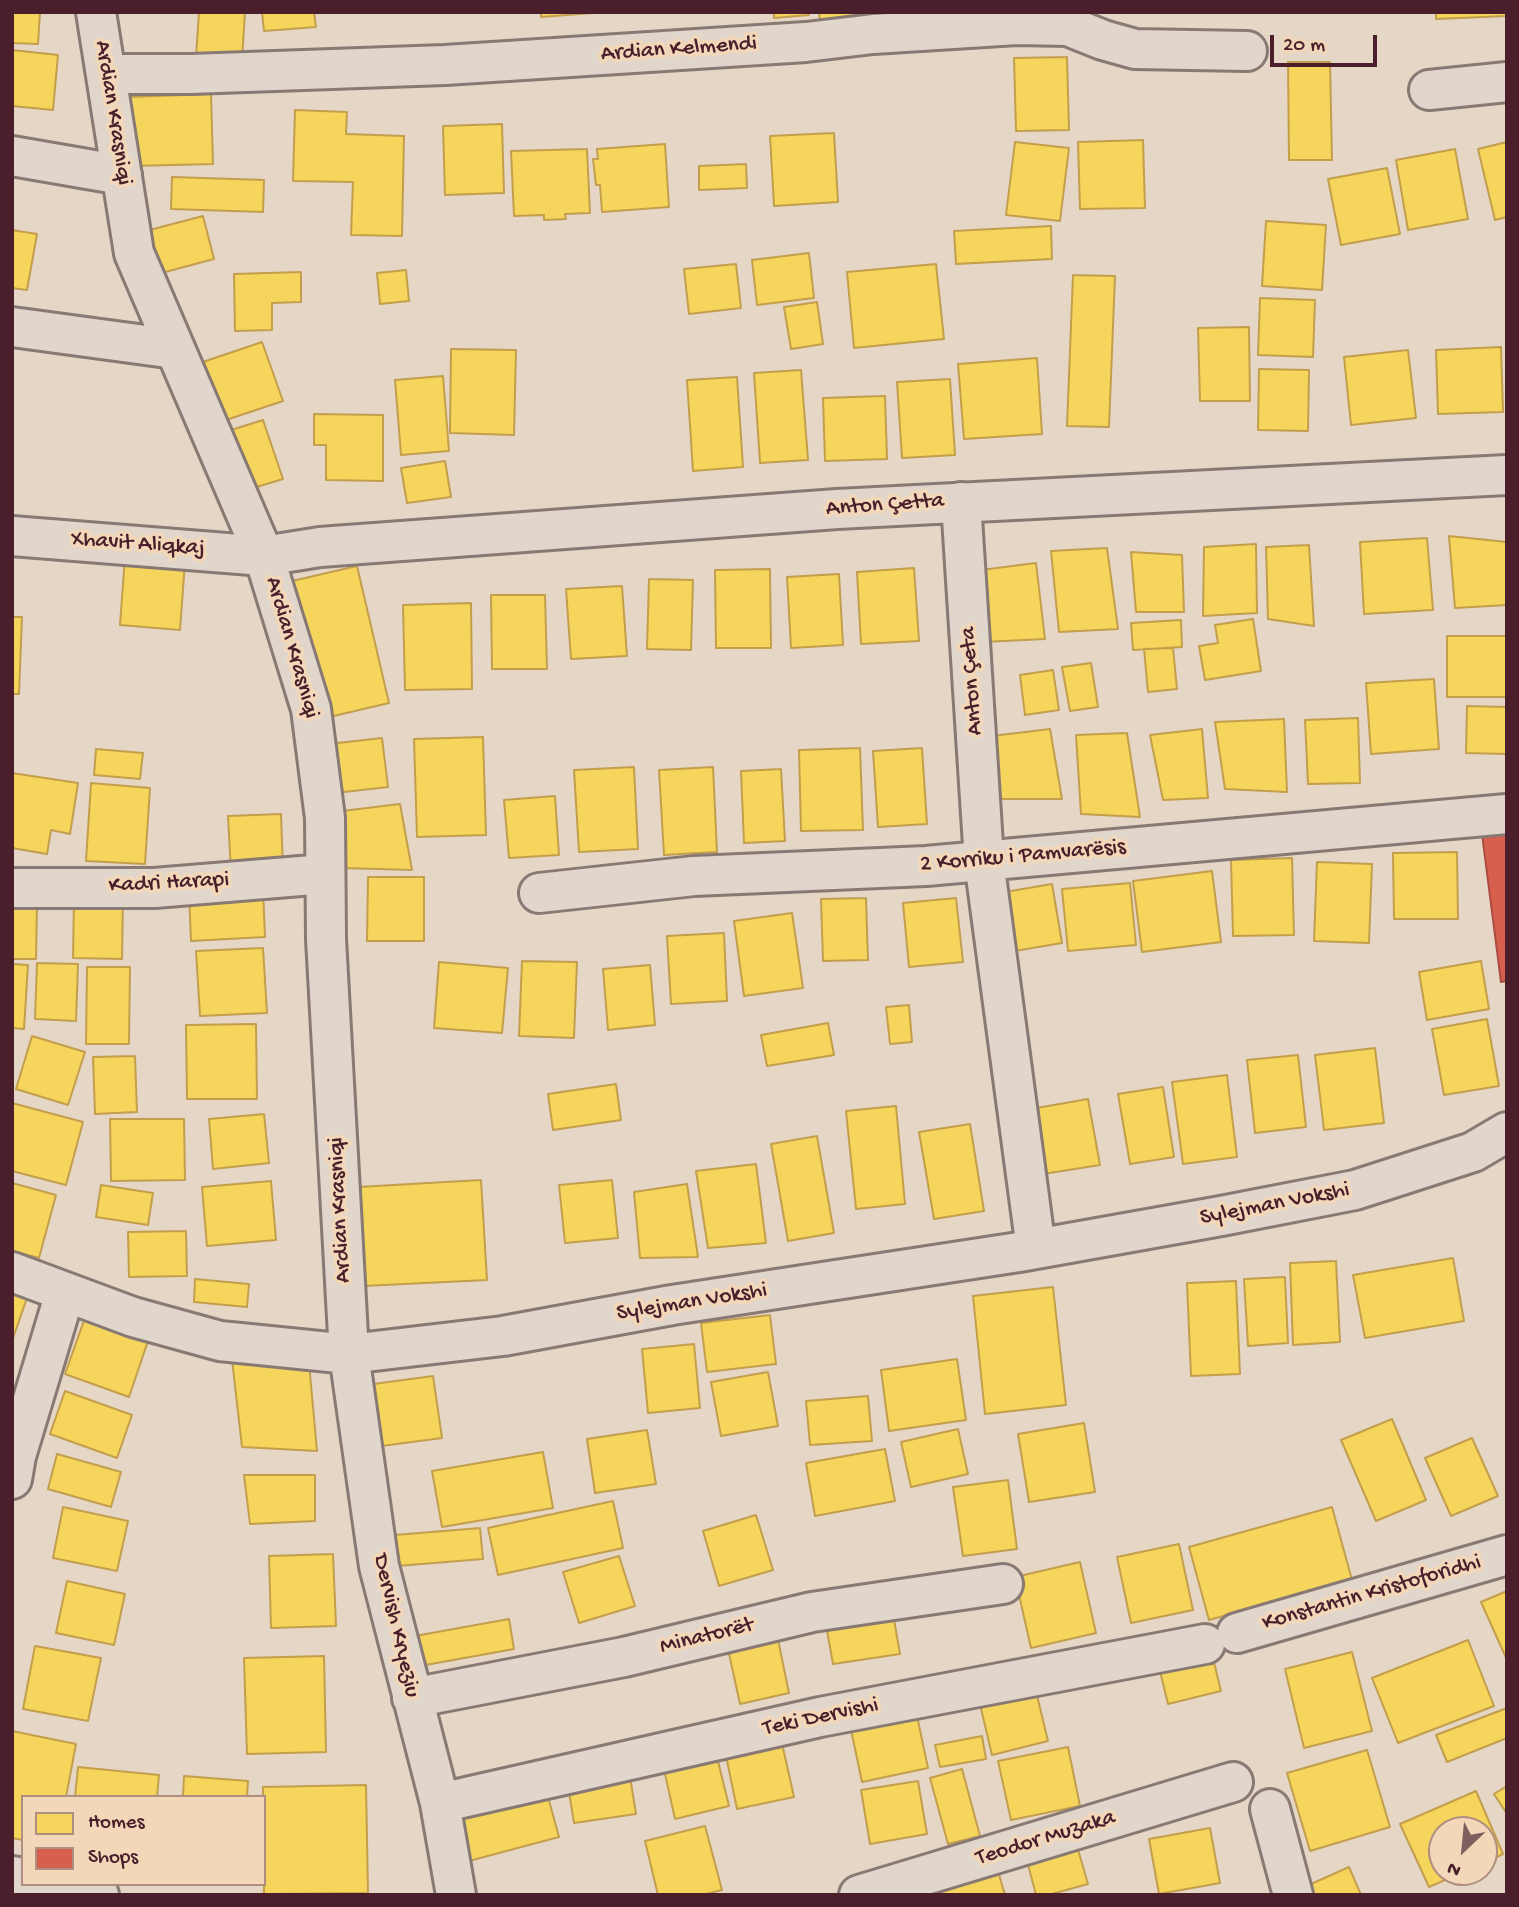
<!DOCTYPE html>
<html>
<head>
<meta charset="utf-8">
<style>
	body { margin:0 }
	#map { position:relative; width:1519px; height:1907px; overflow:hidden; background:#e5d6c6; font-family:"Gochi Hand",sans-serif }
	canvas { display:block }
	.frame { position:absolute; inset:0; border:14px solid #4a1f2b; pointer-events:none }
	.legend { position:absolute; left:21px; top:1795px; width:245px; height:91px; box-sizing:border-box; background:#f2d7b9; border:2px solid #af8d80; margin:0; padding:9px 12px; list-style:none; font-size:21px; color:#4a1f2b }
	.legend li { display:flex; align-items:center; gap:14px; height:35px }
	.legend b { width:35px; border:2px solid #af8d80 }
	.north { position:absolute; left:1428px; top:1816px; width:70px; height:70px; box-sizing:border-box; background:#f2d7b9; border:2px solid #af8d80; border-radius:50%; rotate:206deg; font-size:19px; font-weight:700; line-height:28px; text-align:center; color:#4a1f2b }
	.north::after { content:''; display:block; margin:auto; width:24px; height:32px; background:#805f61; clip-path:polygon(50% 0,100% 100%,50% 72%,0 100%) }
	.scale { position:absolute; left:1270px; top:35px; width:107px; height:32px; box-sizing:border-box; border:4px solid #4a1f2b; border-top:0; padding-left:9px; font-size:21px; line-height:24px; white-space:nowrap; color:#4a1f2b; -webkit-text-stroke:5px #f2d7b9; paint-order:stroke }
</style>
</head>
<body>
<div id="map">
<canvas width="1519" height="1907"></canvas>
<div class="frame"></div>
<ul class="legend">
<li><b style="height:19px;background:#f6d55c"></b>Homes</li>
<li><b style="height:19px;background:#d6604d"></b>Shops</li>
</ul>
<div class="north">N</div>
<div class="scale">20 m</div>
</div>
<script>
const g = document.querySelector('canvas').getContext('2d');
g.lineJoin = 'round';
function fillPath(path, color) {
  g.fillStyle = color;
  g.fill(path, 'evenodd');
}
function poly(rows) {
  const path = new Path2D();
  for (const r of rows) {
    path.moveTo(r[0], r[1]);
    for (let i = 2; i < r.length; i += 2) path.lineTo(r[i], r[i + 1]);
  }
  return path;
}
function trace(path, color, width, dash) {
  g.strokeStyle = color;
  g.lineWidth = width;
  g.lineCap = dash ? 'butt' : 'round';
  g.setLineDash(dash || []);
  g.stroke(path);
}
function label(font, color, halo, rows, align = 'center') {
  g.font = font + ' "Gochi Hand",sans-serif';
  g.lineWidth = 7;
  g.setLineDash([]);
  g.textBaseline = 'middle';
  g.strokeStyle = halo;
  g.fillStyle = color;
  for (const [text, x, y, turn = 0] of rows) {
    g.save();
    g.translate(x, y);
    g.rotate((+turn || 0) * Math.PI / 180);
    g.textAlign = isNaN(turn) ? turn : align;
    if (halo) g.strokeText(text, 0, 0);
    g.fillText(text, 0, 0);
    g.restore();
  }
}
const homes = poly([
	[12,12,40,12,38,44,12,43,12,12],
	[199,12,245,12,242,60,196,57,199,12],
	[262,12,314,12,316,27,264,31,262,12],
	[541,12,606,12,541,17,541,12],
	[774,12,809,12,809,15,774,18,774,12],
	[819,12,874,12,874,13,820,20,819,12],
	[1436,12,1507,12,1507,16,1436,19,1436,12],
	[12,50,58,55,53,110,12,106,12,50],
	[1067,57,1069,130,1016,131,1014,58,1067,57],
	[1288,62,1330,62,1332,160,1289,160,1288,62],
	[211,94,213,164,132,166,130,97,211,94],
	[295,110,347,112,346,134,404,136,402,236,351,235,353,182,293,181,295,110],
	[502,124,504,193,445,195,443,126,502,124],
	[834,133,838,202,774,206,770,136,834,133],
	[1143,140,1145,208,1080,209,1078,142,1143,140],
	[1015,142,1069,148,1060,221,1006,215,1015,142],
	[1507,142,1507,217,1495,220,1478,149,1507,142],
	[665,144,669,207,602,212,600,185,596,185,593,159,598,159,597,149,665,144],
	[587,149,590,213,565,214,566,219,544,220,544,215,514,216,511,151,587,149],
	[1455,149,1468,219,1408,230,1396,160,1455,149],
	[746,164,747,188,699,190,699,166,746,164],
	[1387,168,1400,234,1341,245,1328,179,1387,168],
	[172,177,264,180,263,212,171,209,172,177],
	[203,216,214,259,154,275,142,232,203,216],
	[1266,221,1326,225,1322,290,1262,286,1266,221],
	[1051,226,1052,259,956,264,954,231,1051,226],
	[12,230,37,234,27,290,12,288,12,230],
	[809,253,814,298,757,305,752,260,809,253],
	[736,264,741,308,689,314,684,269,736,264],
	[936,264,944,339,854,348,847,272,936,264],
	[406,270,409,301,380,304,377,273,406,270],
	[301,272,301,302,272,303,272,330,235,331,234,274,301,272],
	[1073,275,1115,276,1109,427,1067,426,1073,275],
	[1260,298,1315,300,1313,357,1258,355,1260,298],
	[817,302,823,344,791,349,784,307,817,302],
	[1249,327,1250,401,1200,401,1198,328,1249,327],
	[262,342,283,401,220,422,200,363,262,342],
	[1501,347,1503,412,1438,414,1436,350,1501,347],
	[451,349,516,350,514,435,450,433,451,349],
	[1408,350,1416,418,1351,425,1344,357,1408,350],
	[1037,358,1042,434,964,439,958,364,1037,358],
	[1259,369,1309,370,1308,431,1258,430,1259,369],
	[801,370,808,460,760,463,754,373,801,370],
	[443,376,449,451,401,455,395,380,443,376],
	[737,377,743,467,693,471,687,380,737,377],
	[950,379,955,455,902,458,897,382,950,379],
	[885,396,887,459,825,461,823,398,885,396],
	[314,414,383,415,383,481,326,480,326,445,314,445,314,414],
	[263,420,283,479,247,490,228,431,263,420],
	[445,461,451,497,407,503,401,468,445,461],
	[1449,536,1507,542,1507,605,1455,608,1449,536],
	[1427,538,1433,610,1364,614,1360,542,1427,538],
	[1256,544,1257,613,1203,616,1204,547,1256,544],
	[1309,545,1314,626,1268,619,1266,547,1309,545],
	[1107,548,1118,629,1059,632,1051,551,1107,548],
	[1131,552,1182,555,1184,612,1136,612,1131,552],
	[125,557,185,562,180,630,120,625,125,557],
	[1036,563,1045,639,983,642,981,570,1036,563],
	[357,566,389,703,321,719,288,582,357,566],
	[914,568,919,641,861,644,857,572,914,568],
	[770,569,771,648,716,648,715,570,770,569],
	[839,574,843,645,791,648,787,577,839,574],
	[649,579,693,580,691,650,647,649,649,579],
	[622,586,627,656,571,659,566,589,622,586],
	[491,595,545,595,547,669,492,669,491,595],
	[471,603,472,689,405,690,403,605,471,603],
	[12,617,22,617,19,694,12,694,12,617],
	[1253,619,1261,671,1205,680,1199,646,1218,643,1215,625,1253,619],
	[1181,620,1182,647,1133,650,1131,623,1181,620],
	[1447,636,1507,636,1507,697,1447,697,1447,636],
	[1173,648,1177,689,1148,692,1144,649,1173,648],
	[1091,663,1098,707,1070,711,1062,667,1091,663],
	[1053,670,1059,710,1025,715,1020,675,1053,670],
	[1434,679,1439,749,1371,754,1366,683,1434,679],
	[1467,706,1507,707,1507,754,1466,753,1467,706],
	[1358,718,1360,783,1308,784,1305,720,1358,718],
	[1284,719,1287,792,1225,789,1215,722,1284,719],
	[1050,729,1062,799,997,799,992,736,1050,729],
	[1202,729,1208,798,1163,800,1150,735,1202,729],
	[1127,733,1140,817,1081,814,1076,735,1127,733],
	[483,737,486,835,417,837,414,739,483,737],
	[382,738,388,787,335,793,329,744,382,738],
	[860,748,863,830,801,831,799,750,860,748],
	[922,748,927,824,878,827,873,751,922,748],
	[96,749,143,753,140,779,94,775,96,749],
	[634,767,638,849,579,852,574,770,634,767],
	[713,767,717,852,664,855,659,770,713,767],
	[781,769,785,841,744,843,741,771,781,769],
	[12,773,78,783,70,834,51,830,47,854,12,848,12,773],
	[91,783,150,788,145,864,86,861,91,783],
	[555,796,559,855,509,858,504,800,555,796],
	[400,804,412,870,343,868,342,811,400,804],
	[281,814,283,869,231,872,228,816,281,814],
	[1457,852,1458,919,1394,919,1393,853,1457,852],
	[1292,858,1294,935,1233,936,1231,860,1292,858],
	[1317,862,1372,864,1369,943,1314,941,1317,862],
	[1212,871,1221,942,1142,952,1133,881,1212,871],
	[368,877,424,877,424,941,367,941,368,877],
	[1130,883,1136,945,1068,951,1062,889,1130,883],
	[1052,884,1062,943,1009,952,999,893,1052,884],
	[263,890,265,937,191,941,189,893,263,890],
	[74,897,123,898,122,959,73,958,74,897],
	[866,898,868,960,823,961,821,899,866,898],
	[956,898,963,962,909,967,903,903,956,898],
	[12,907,37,907,36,959,12,959,12,907],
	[792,913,803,988,744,996,734,921,792,913],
	[724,933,727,1001,671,1004,667,936,724,933],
	[263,948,267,1013,200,1016,196,951,263,948],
	[522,961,577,962,574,1038,519,1036,522,961],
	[1481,961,1489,1009,1427,1020,1419,972,1481,961],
	[439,962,508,968,502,1033,434,1028,439,962],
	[37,963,78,964,76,1021,35,1019,37,963],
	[12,964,28,965,24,1029,12,1028,12,964],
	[650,965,655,1025,608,1030,603,969,650,965],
	[87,967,130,967,129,1044,86,1044,87,967],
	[909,1005,912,1042,890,1044,886,1007,909,1005],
	[1487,1019,1499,1086,1444,1095,1432,1029,1487,1019],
	[828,1023,834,1055,767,1066,761,1035,828,1023],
	[256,1024,257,1099,187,1099,186,1025,256,1024],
	[32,1036,85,1052,68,1105,16,1089,32,1036],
	[1375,1048,1384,1123,1324,1130,1315,1055,1375,1048],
	[1298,1055,1306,1127,1255,1133,1247,1060,1298,1055],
	[135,1056,137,1112,95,1114,93,1057,135,1056],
	[1227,1075,1237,1157,1183,1164,1172,1082,1227,1075],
	[616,1084,621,1120,553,1130,548,1094,616,1084],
	[1163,1087,1174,1157,1130,1164,1118,1094,1163,1087],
	[1088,1099,1100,1165,1043,1174,1031,1109,1088,1099],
	[12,1103,83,1122,66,1185,12,1171,12,1103],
	[896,1106,905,1204,856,1209,846,1111,896,1106],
	[264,1114,269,1163,213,1169,209,1119,264,1114],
	[110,1119,184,1119,185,1180,111,1181,110,1119],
	[970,1124,984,1211,934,1219,919,1132,970,1124],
	[817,1136,834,1233,788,1241,771,1144,817,1136],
	[756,1164,766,1243,708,1248,696,1171,756,1164],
	[481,1180,487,1280,364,1286,358,1187,481,1180],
	[612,1180,618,1238,565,1243,559,1185,612,1180],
	[271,1181,276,1240,207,1246,202,1187,271,1181],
	[12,1183,56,1195,39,1258,12,1251,12,1183],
	[687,1184,698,1257,640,1258,634,1192,687,1184],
	[101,1185,153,1193,148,1225,96,1217,101,1185],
	[186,1231,187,1276,129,1277,128,1232,186,1231],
	[1453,1258,1464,1321,1365,1338,1353,1275,1453,1258],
	[1336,1261,1340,1342,1293,1345,1290,1263,1336,1261],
	[1285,1277,1288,1343,1248,1346,1244,1279,1285,1277],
	[195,1279,249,1284,247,1307,194,1302,195,1279],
	[1236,1281,1240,1374,1191,1376,1187,1283,1236,1281],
	[1053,1287,1066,1405,985,1414,973,1296,1053,1287],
	[12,1294,27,1298,12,1341,12,1294],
	[87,1312,150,1335,129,1397,65,1374,87,1312],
	[770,1315,776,1364,707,1372,701,1323,770,1315],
	[694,1344,700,1408,648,1413,642,1349,694,1344],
	[231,1351,309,1363,317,1451,242,1447,231,1351],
	[957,1359,966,1420,889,1431,881,1370,957,1359],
	[768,1372,778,1426,721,1436,711,1382,768,1372],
	[433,1376,442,1438,374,1447,366,1385,433,1376],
	[65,1391,132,1415,117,1458,50,1434,65,1391],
	[868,1396,872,1441,810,1445,806,1401,868,1396],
	[1392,1419,1426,1500,1376,1521,1341,1440,1392,1419],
	[1084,1423,1095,1492,1029,1502,1018,1434,1084,1423],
	[958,1429,968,1474,911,1487,901,1442,958,1429],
	[647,1430,656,1484,595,1493,587,1439,647,1430],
	[1472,1438,1498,1496,1451,1516,1425,1458,1472,1438],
	[885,1449,895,1501,815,1516,806,1463,885,1449],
	[543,1452,553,1508,442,1527,432,1471,543,1452],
	[57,1454,121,1472,111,1507,48,1489,57,1454],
	[244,1475,315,1475,315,1521,250,1524,244,1475],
	[1008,1480,1017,1549,963,1556,953,1487,1008,1480],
	[613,1501,623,1548,498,1575,488,1528,613,1501],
	[63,1507,128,1521,117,1571,53,1558,63,1507],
	[1332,1507,1352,1580,1209,1620,1189,1547,1332,1507],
	[756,1515,773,1570,719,1586,703,1531,756,1515],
	[480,1528,483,1559,397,1566,395,1535,480,1528],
	[1179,1544,1193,1610,1131,1623,1117,1557,1179,1544],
	[333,1554,336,1626,271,1628,269,1556,333,1554],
	[619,1556,635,1606,579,1623,563,1572,619,1556],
	[1080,1562,1096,1633,1031,1648,1015,1577,1080,1562],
	[67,1581,125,1594,114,1645,56,1633,67,1581],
	[1507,1591,1507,1660,1481,1602,1507,1591],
	[892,1608,900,1654,833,1664,825,1619,892,1608],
	[509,1619,514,1649,420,1666,415,1636,509,1619],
	[776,1630,789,1693,740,1704,726,1640,776,1630],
	[1468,1640,1494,1706,1398,1743,1372,1678,1468,1640],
	[35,1646,101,1658,88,1721,23,1709,35,1646],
	[1211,1650,1221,1691,1168,1704,1158,1663,1211,1650],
	[1352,1652,1372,1731,1304,1748,1285,1669,1352,1652],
	[324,1656,326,1752,247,1754,244,1658,324,1656],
	[1034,1683,1048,1741,992,1755,978,1696,1034,1683],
	[1507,1708,1507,1738,1447,1762,1436,1735,1507,1708],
	[916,1711,928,1768,862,1782,850,1725,916,1711],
	[12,1731,76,1744,66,1797,23,1797,23,1840,12,1838,12,1731],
	[982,1736,986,1759,940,1767,935,1745,982,1736],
	[781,1739,794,1797,737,1809,725,1751,781,1739],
	[1068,1747,1080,1806,1011,1820,998,1761,1068,1747],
	[1367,1750,1390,1827,1310,1851,1287,1773,1367,1750],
	[716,1753,729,1806,675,1819,663,1765,716,1753],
	[78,1767,159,1775,157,1797,75,1797,78,1767],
	[962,1769,980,1836,948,1844,930,1778,962,1769],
	[629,1770,636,1814,574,1823,567,1780,629,1770],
	[184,1776,248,1781,247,1797,183,1797,184,1776],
	[918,1781,927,1834,870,1844,861,1790,918,1781],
	[366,1785,368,1893,264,1894,263,1787,366,1785],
	[545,1786,559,1837,469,1861,455,1810,545,1786],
	[1507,1786,1507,1814,1494,1794,1507,1786],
	[1476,1791,1503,1854,1484,1863,1484,1830,1442,1830,1442,1872,1463,1872,1429,1887,1400,1824,1476,1791],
	[705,1826,722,1890,702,1895,658,1895,645,1841,705,1826],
	[1210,1828,1220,1883,1159,1894,1149,1839,1210,1828],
	[1075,1839,1088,1884,1048,1895,1036,1895,1025,1853,1075,1839],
	[995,1861,1005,1895,906,1895,995,1861],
	[1349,1867,1361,1895,1302,1895,1300,1889,1349,1867]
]);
fillPath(homes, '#f6d55c');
trace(homes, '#c29e4d', 2);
const shops = poly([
	[1507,823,1507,981,1501,982,1481,826,1507,823]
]);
fillPath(shops, '#d6604d');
trace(shops, '#ac4c43', 2);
const minor = poly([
	[96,12,134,253,264,556,311,709,325,818,326,939,349,1354,379,1566,440,1803,456,1895],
	[107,74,190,74,445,65,806,42,873,34,1017,25,1068,26,1103,40,1135,49,1247,51],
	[1429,90,1507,82],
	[12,156,122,175],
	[12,327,175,349],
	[961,502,984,861,1036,1249],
	[12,536,264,556,320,547,837,509,1507,475],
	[12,888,154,888,325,874],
	[539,893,694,876,926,866,1507,814],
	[12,1272,133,1317,220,1341,349,1354,503,1336,672,1305,1019,1252,1221,1216,1355,1190,1473,1152,1507,1132],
	[12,1479,16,1456,65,1293],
	[1237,1633,1507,1555],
	[412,1698,624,1657,812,1612,1003,1584],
	[440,1803,820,1717,1205,1644],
	[1270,1809,1293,1895],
	[12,1876,23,1878],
	[50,1884,99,1895],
	[859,1895,1233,1782]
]);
trace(minor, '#887974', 44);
trace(minor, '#e0d6cb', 38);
label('23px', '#4a1f2b', '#f2d7b9', [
	["Ardian Kelmendi",679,50,-4],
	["Ardian Krasniqi",112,113,81],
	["Anton Çetta",885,506,-4],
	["Xhavit Aliqkaj",138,545,4],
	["Ardian Krasniqi",291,648,74],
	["Anton Çeta",973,681,-94],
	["2 Korriku i Pamvarësis",1023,857,-5],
	["Kadri Harapi",169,884,-3],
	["Sylejman Vokshi",1275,1205,-11],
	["Ardian Krasniqi",341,1210,-93],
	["Sylejman Vokshi",692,1303,-9],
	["Konstantin Kristoforidhi",1372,1594,-16],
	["Dervish Kryeziu",395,1626,77],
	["Minatorët",707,1637,-14],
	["Teki Dervishi",821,1718,-12],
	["Teodor Muzaka",1046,1839,-17]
]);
</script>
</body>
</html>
